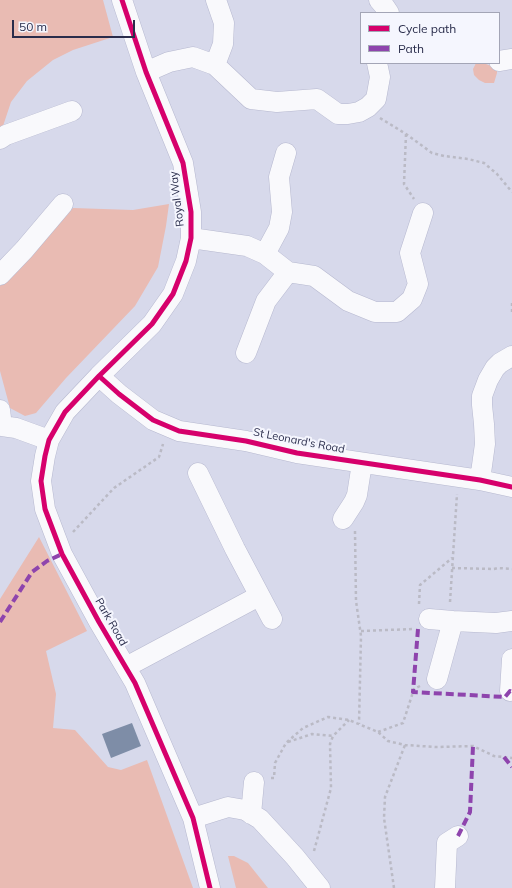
<!DOCTYPE html>
<html>
<head>
<meta charset="utf-8">
<style>
	body { margin:0 }
	#map { position:relative; width:512px; height:888px; overflow:hidden; background:#d7d9eb; font-family:Mulish,sans-serif }
	canvas { display:block }
	.legend { position:absolute; left:360px; top:12px; width:140px; height:52px; box-sizing:border-box; background:#f5f6fe; border:1px solid #a3a5b6; margin:0; padding:5px 7px; list-style:none; font-size:12px; color:#292c4b }
	.legend li { display:flex; align-items:center; gap:8px; height:20px }
	.legend b { width:20px; border:1px solid #a3a5b6 }
	.scale { position:absolute; left:12px; top:20px; width:123px; height:18px; box-sizing:border-box; border:2px solid #292c4b; border-top:0; padding-left:5px; font-size:12px; line-height:14px; white-space:nowrap; color:#292c4b; -webkit-text-stroke:3px #f5f6fe; paint-order:stroke }
</style>
</head>
<body>
<div id="map">
<canvas width="512" height="888"></canvas>
<ul class="legend">
<li><b style="height:5px;background:#d6006c"></b>Cycle path</li>
<li><b style="height:5px;background:#8e44ad"></b>Path</li>
</ul>
<div class="scale">50 m</div>
</div>
<script>
const g = document.querySelector('canvas').getContext('2d');
g.lineJoin = 'round';
function fillPath(path, color) {
  g.fillStyle = color;
  g.fill(path, 'evenodd');
}
function poly(rows) {
  const path = new Path2D();
  for (const r of rows) {
    path.moveTo(r[0], r[1]);
    for (let i = 2; i < r.length; i += 2) path.lineTo(r[i], r[i + 1]);
  }
  return path;
}
function trace(path, color, width, dash) {
  g.strokeStyle = color;
  g.lineWidth = width;
  g.lineCap = dash ? 'butt' : 'round';
  g.setLineDash(dash || []);
  g.stroke(path);
}
function label(font, color, halo, rows, align = 'center') {
  g.font = font + ' Mulish,sans-serif';
  g.lineWidth = 4;
  g.setLineDash([]);
  g.textBaseline = 'middle';
  g.strokeStyle = halo;
  g.fillStyle = color;
  for (const [text, x, y, turn = 0] of rows) {
    g.save();
    g.translate(x, y);
    g.rotate((+turn || 0) * Math.PI / 180);
    g.textAlign = isNaN(turn) ? turn : align;
    if (halo) g.strokeText(text, 0, 0);
    g.fillText(text, 0, 0);
    g.restore();
  }
}
fillPath(poly([
	[0,0,103,0,113,37,73,50,53,60,27,81,11,102,3,126,0,127],
	[476,63,483,63,497,68,497,73,494,83,485,83,479,80,474,75,473,69],
	[169,204,166,226,158,267,135,306,66,378,36,413,25,416,10,408,0,371,0,286,73,208,133,210],
	[39,537,87,631,46,651,56,694,53,728,75,730,108,767,121,770,147,760,193,888,0,888,0,599],
	[228,856,234,856,248,863,268,888,236,888]
]), '#e9bbb3');
fillPath(poly([
	[132,723,141,746,111,758,102,734]
]), '#7e8da7');
const minor = poly([
	[122,0,146,72,183,163,191,212,191,238,186,261,173,294,152,324,99,376,65,412,49,440,45,456,41,481,45,509,62,554,99,622,135,683,193,818,210,888],
	[379,0,385,7,389,13],
	[499,61,512,59],
	[215,65,223,44,224,23,216,0],
	[146,72,169,62,193,57,215,65,251,99,277,102,317,99,338,114,348,114,359,112,368,107,376,99,380,77,377,63],
	[0,139,6,135,72,111],
	[191,238,247,246,265,254,288,272,314,276,348,301,375,312,397,312,412,299,418,284,410,253,423,213],
	[265,254,279,228,282,212,279,177,286,153],
	[0,275,24,250,63,204],
	[246,353,266,301,288,272],
	[99,376,119,394,153,420,179,431,246,441,297,453,480,480,512,487],
	[0,410,2,426,16,428,49,440],
	[198,473,235,549,272,619],
	[480,480,485,444,484,424,482,405,482,396,488,380,495,368,500,363,512,356],
	[343,519,354,502,357,495,362,463],
	[429,619,453,621,496,623,512,621],
	[126,667,259,596],
	[437,679,453,621],
	[510,691,512,659],
	[251,814,254,782],
	[193,818,228,807,245,810,260,819,295,857,320,888],
	[445,888,447,843,458,836]
]);
trace(minor, '#b6b8cf', 21);
trace(poly([
	[380,118,406,134,432,153,444,156,468,159,484,163,497,174,512,192],
	[406,134,404,184,414,199],
	[512,303,512,315],
	[355,531,356,601,361,636,359,724],
	[73,532,114,488,159,457,163,444],
	[452,568,494,569,498,568,512,569],
	[450,602,457,494],
	[419,604,420,585,452,558],
	[361,631,414,629],
	[378,732,403,723,414,689,422,685],
	[288,742,312,734,333,736],
	[271,778,274,778,275,763,286,743,303,728,328,717,349,720,378,732,388,741,405,745,436,747,473,746,494,756,512,758],
	[314,851,331,788,330,744,333,736,349,720],
	[394,888,384,818,385,797,405,745]
]), '#babac5', 2.5, [3, 3]);
trace(minor, '#f9f9fc', 20);
trace(poly([
	[0,622,32,572,47,561,62,554],
	[418,629,413,692,505,697,510,691,512,692],
	[504,757,512,767],
	[458,836,470,812,473,746]
]), '#8e44ad', 4, [8, 4]);
trace(poly([
	[122,0,146,72,183,163,191,212,191,238,186,261,173,294,152,324,99,376,65,412,49,440,45,456,41,481,45,509,62,554,99,622,135,683,193,818,210,888],
	[99,376,119,394,153,420,179,431,246,441,297,453,480,480,512,487]
]), '#d6006c', 5);
label('11px', '#292c4b', '#f5f6fe', [
	["Royal Way",177,199,-97],
	["St Leonard's Road",299,441,11],
	["Park Road",111,622,60]
]);
</script>
</body>
</html>
